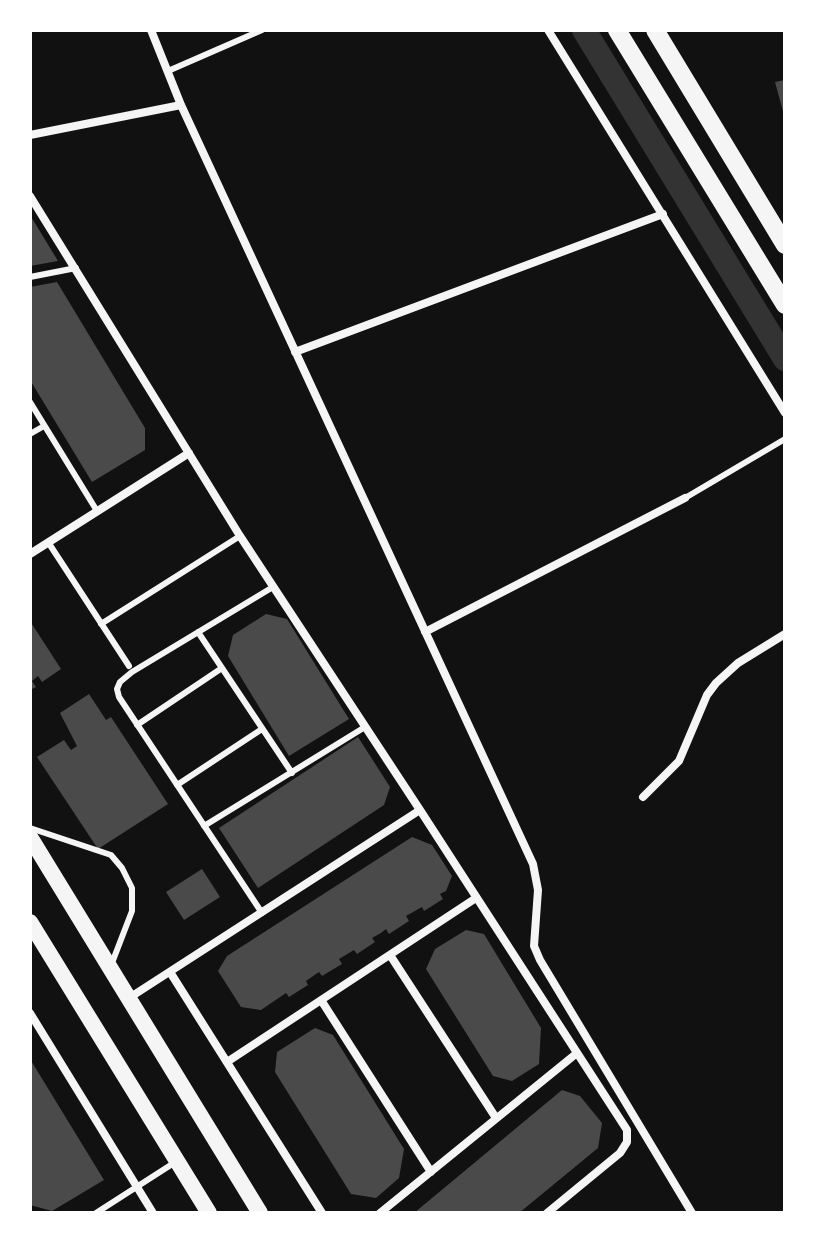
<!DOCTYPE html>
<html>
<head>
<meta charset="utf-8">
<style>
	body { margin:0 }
	#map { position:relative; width:815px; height:1243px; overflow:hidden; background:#111; font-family:"Roboto Condensed",sans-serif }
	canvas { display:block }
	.frame { position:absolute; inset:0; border:32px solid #fff; pointer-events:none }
</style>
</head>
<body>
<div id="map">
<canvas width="815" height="1243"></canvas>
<div class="frame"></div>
</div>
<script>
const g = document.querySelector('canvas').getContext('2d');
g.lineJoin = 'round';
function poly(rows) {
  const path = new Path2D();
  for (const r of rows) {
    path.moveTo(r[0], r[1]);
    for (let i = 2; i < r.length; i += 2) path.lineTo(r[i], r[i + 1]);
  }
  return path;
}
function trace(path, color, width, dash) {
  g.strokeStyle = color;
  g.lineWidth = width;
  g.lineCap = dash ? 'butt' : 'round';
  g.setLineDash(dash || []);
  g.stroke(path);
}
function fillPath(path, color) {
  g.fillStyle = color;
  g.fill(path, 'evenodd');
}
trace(poly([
	[584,30,785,359]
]), '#333', 24);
fillPath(poly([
	[785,80,785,114,784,115,775,82],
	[30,215,58,261,30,266],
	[57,282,145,428,145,450,92,482,30,380,30,287],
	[266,614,287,619,349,719,289,756,228,656,233,635],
	[30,621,61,669,42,682,38,676,32,681,36,687,30,690],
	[89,694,106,720,111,717,168,804,98,849,37,757,64,740,71,750,77,746,60,713],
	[358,737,390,787,384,805,258,888,219,828],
	[412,837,432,845,452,876,446,891,440,894,443,899,424,911,422,907,406,916,409,921,389,934,386,929,381,933,372,938,375,942,357,954,354,950,339,959,342,964,322,976,319,972,306,981,308,985,289,997,286,993,261,1010,241,1007,218,971,227,956],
	[202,869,220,897,184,920,166,892],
	[466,930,484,934,541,1028,539,1064,512,1081,493,1076,426,969,435,949],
	[315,1028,333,1035,404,1149,399,1178,376,1198,351,1194,275,1072,277,1052],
	[30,1059,104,1180,52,1211,30,1205],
	[562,1090,580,1096,602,1123,598,1148,519,1213,414,1213]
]), '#4a4a4a');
trace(poly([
	[168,71,262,30],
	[30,277,76,268],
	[30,402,97,511],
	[30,434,44,426],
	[685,498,785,439],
	[48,542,129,666],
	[101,624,240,536],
	[198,632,292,773],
	[137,725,222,668],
	[177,785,262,729],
	[204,826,365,727],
	[30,828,111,855,122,868,132,888,132,911,112,963],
	[262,913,119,697,117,689,120,682,132,672,273,587],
	[96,1213,177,1161]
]), '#f5f5f5', 6);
trace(poly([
	[151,30,181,105,533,864,538,890,534,946,540,960,692,1213],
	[548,30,785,413],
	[30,135,181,105],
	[30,196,240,536,420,810],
	[295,352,663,214],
	[30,554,189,453],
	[425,632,685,498],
	[643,797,679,761,707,695,716,683,738,663,785,634],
	[390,955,496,1118],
	[170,972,322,1213],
	[129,998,420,810,627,1130,627,1142,620,1153,547,1213],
	[321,1000,431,1172],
	[30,1013,153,1213],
	[227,1062,476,898],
	[380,1213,577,1053]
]), '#f5f5f5', 8);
trace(poly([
	[30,837,260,1213],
	[30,922,209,1213]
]), '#f5f5f5', 16);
trace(poly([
	[617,30,785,305],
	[655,30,785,245]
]), '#f5f5f5', 18);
</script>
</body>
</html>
